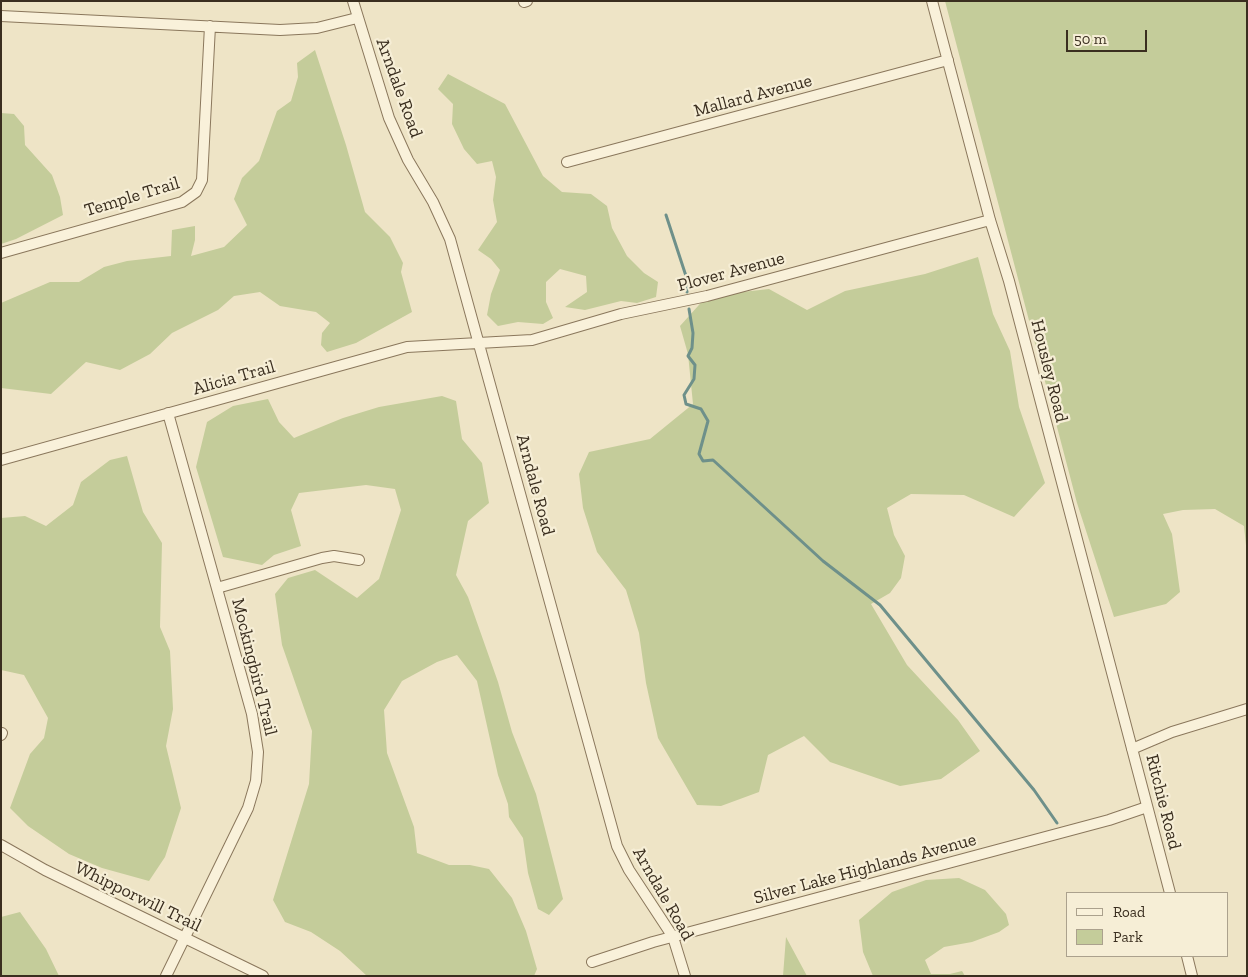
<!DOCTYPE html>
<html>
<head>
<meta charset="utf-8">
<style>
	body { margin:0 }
	#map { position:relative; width:1248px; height:977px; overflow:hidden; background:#eee4c6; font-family:"Zilla Slab",serif }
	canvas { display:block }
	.frame { position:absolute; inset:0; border:2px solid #3a2e1f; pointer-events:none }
	.legend { position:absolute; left:1066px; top:892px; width:162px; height:65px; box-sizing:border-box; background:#f6eed6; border:1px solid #aba18d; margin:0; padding:6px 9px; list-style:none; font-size:15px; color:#3a2e1f }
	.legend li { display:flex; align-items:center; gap:10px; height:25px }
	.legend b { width:25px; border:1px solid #aba18d }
	.scale { position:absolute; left:1066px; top:30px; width:81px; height:22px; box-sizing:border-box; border:2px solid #3a2e1f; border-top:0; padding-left:6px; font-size:15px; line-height:18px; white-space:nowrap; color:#3a2e1f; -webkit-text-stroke:4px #f6eed6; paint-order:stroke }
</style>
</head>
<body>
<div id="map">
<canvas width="1248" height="977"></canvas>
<div class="frame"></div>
<ul class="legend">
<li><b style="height:6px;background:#f9f1da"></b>Road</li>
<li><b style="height:14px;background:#c4cc9a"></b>Park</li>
</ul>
<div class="scale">50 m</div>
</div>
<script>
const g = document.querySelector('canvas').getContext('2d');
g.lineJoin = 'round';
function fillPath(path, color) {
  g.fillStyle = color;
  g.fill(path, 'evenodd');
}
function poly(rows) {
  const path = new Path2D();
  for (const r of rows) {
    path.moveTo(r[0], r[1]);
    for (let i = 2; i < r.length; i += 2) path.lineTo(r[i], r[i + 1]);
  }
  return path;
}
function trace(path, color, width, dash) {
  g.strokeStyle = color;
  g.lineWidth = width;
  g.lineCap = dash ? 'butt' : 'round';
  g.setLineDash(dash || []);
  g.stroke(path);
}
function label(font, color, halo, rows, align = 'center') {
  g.font = font + ' "Zilla Slab",serif';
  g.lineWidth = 4.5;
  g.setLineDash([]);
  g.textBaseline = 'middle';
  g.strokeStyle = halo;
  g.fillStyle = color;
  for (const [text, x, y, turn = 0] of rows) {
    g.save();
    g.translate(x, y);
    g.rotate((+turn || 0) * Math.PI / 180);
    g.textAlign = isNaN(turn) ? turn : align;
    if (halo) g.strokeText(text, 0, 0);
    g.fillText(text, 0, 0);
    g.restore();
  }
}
fillPath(poly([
	[945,1,1247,1,1247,555,1244,526,1215,509,1183,510,1163,514,1172,534,1180,592,1166,604,1114,617,1077,503],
	[315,50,346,145,365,212,390,237,403,263,401,272,412,312,356,343,327,352,321,345,322,333,330,323,316,312,280,306,260,292,234,296,218,310,172,333,150,354,120,370,86,362,51,394,1,388,1,303,50,282,79,282,104,267,127,261,171,256,172,230,195,226,195,240,191,256,224,247,247,225,234,199,242,178,259,161,277,111,291,101,298,77,297,63],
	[448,74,505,104,543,176,562,192,591,194,607,206,612,228,627,256,644,273,658,282,656,297,637,303,621,301,585,310,565,307,587,292,586,276,560,269,546,282,546,302,553,318,543,324,518,322,498,326,487,315,491,294,500,270,491,259,478,250,497,222,493,200,496,177,492,161,477,164,464,149,452,124,453,104,438,89],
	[1,113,14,114,24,126,25,145,52,175,60,197,63,215,16,239,1,244],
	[978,257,993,314,1010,351,1019,407,1045,483,1014,517,964,495,911,494,887,508,894,535,905,556,901,578,890,593,871,604,907,665,958,720,980,751,941,779,900,786,830,762,804,736,768,755,759,792,721,806,697,805,658,738,646,683,639,633,626,590,597,552,583,508,579,474,589,452,650,439,693,404,688,354,680,326,707,296,769,289,807,310,845,291,925,274],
	[442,396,456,401,462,439,482,463,489,503,468,521,456,575,468,597,498,682,512,732,536,794,563,899,549,915,538,909,528,873,523,838,509,817,508,804,498,775,477,681,457,655,437,662,402,681,384,710,387,753,414,827,417,853,449,865,470,865,489,869,512,898,526,931,537,969,534,976,367,976,340,951,311,932,285,922,273,900,309,784,312,731,282,645,275,594,288,578,315,570,357,598,379,579,401,510,395,489,366,485,299,493,291,510,301,546,274,555,262,565,223,557,196,467,207,422,233,406,268,399,279,422,294,438,343,418,379,407],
	[127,456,143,512,162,543,160,627,170,651,173,709,166,746,181,808,165,857,149,881,102,868,69,854,28,826,10,808,30,754,44,738,48,718,24,675,1,670,1,518,25,516,46,526,73,505,81,482,110,460],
	[959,878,985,890,1006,914,1009,925,999,932,972,942,944,947,925,960,931,974,950,974,962,971,965,976,873,976,863,952,859,920,892,892,926,880],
	[20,912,46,949,59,976,1,976,1,917],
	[786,937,807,976,783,976]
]), '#c4cc9a');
trace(poly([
	[666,215,686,276,687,292],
	[689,309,693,333,692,348,688,356,695,365,694,379,684,395,686,404,701,409,708,421,699,454,703,461,713,460,823,561,880,605,1034,790,1057,823]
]), '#6e908a', 3);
const street = poly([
	[353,1,389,118,408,160,433,202,450,239,617,846,629,870,673,937,685,976],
	[932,1,990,220,1009,281,1170,893],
	[524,2,527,1],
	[1,16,280,30,317,28,357,18],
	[567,162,948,60],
	[1,253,182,202,196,192,202,180,210,26],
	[1,460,407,347,532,340,621,314,707,296,990,220],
	[217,588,322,558,334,556,359,560],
	[1,735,2,733],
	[1132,749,1172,732,1247,709],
	[1,845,45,870,263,976],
	[1187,956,1192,976],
	[592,962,653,942,1109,820,1147,807],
	[166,976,248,808,256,781,258,752,252,714,168,413]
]);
trace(street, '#8a775c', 12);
trace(street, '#f9f1da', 10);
label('18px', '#3a2e1f', '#f6eed6', [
	["Arndale Road",399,88,70],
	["Mallard Avenue",753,96,-15],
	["Temple Trail",132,197,-17],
	["Plover Avenue",731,272,-15],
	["Housley Road",1049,371,76],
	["Alicia Trail",234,378,-16],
	["Arndale Road",535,485,75],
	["Mockingbird Trail",254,667,76],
	["Ritchie Road",1163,802,76],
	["Silver Lake Highlands Avenue",865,869,-15],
	["Arndale Road",663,894,60],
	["Whipporwill Trail",138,897,26]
]);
</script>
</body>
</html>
